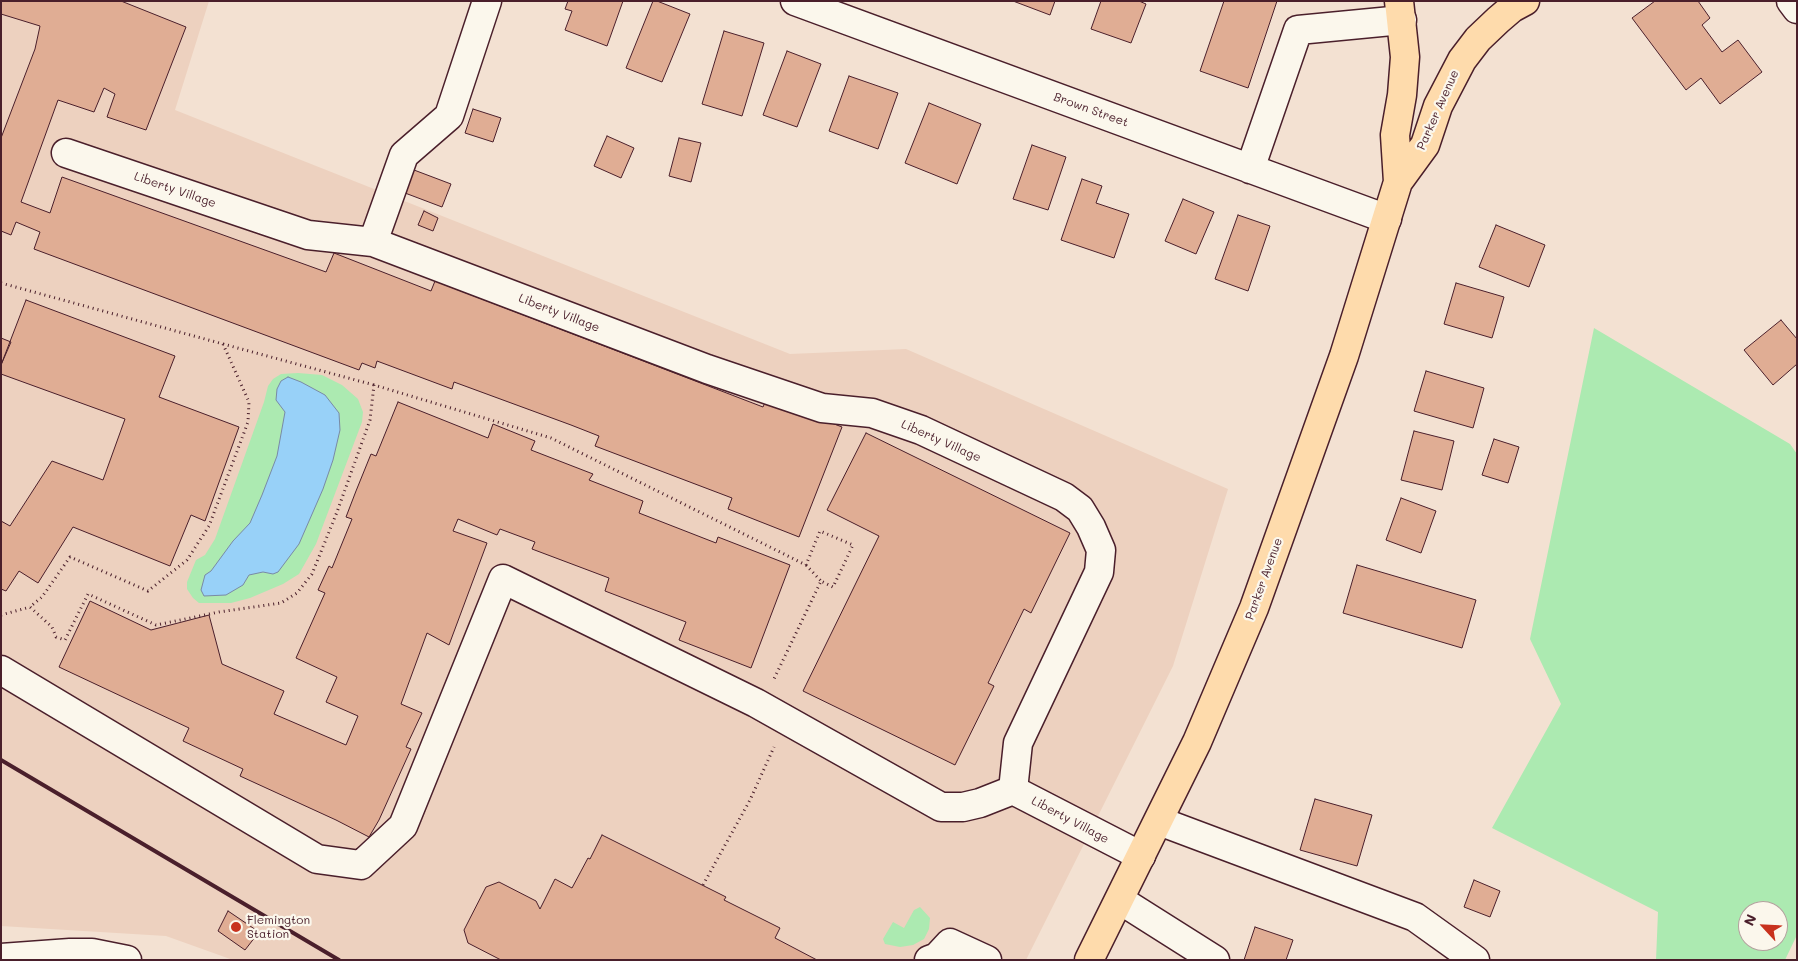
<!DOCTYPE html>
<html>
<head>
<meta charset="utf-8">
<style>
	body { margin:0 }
	#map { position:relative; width:1798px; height:961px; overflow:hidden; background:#f3e1d2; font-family:Mali,sans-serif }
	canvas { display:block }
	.frame { position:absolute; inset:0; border:2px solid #4a1f2b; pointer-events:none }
	.north { position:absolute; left:1738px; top:901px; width:50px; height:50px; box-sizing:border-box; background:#fbf7ec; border:1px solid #b4a19f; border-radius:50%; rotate:295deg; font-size:14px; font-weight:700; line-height:20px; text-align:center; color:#4a1f2b }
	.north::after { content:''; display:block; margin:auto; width:18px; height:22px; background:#c8321e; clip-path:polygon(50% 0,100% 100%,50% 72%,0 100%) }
</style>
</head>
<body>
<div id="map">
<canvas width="1798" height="961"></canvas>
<div class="frame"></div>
<div class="north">N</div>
</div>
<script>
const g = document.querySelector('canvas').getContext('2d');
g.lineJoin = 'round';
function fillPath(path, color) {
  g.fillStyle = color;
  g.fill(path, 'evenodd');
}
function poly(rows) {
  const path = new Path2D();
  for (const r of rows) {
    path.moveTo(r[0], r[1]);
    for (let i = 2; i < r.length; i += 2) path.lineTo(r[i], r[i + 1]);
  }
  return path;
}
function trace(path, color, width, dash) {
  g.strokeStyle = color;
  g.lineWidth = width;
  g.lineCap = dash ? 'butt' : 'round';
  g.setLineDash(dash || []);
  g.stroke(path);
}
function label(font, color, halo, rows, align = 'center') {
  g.font = font + ' Mali,sans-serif';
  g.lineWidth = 4.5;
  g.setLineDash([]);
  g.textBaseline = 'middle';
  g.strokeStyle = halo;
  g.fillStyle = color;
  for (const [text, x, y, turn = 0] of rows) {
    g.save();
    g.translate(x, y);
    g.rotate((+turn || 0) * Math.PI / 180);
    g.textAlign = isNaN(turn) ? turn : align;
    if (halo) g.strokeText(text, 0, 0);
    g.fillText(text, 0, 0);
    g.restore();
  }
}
fillPath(poly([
	[1,1,209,1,175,110,790,354,906,349,1228,489,1173,666,1026,960,233,960,166,936,1,926]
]), '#edd1bf');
fillPath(poly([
	[1594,328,1790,444,1797,454,1797,935,1785,960,1656,960,1658,912,1492,828,1561,704,1530,639],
	[1748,911,1778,911,1778,941,1748,941],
	[298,373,322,375,342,385,358,399,363,412,362,422,316,544,299,574,283,584,250,598,231,603,199,603,193,598,187,589,187,582,196,560,205,555,215,539,264,402,268,386,273,379,281,374],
	[920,907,930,918,929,929,924,939,913,945,900,947,885,944,883,939,893,922,904,928,914,910]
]), '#aceab1');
const water = poly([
	[288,377,301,382,325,395,339,413,340,430,333,460,323,489,299,544,278,572,273,574,263,572,249,575,243,585,226,595,204,596,201,590,205,575,211,571,233,541,250,523,262,495,277,456,285,412,276,400,277,389,281,381,288,377]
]);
fillPath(water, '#98d1f8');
trace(water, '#798aa6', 1);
const building = poly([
	[1,1,121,1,186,27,146,130,107,117,115,94,104,88,94,112,58,100,21,202,50,213,62,177,326,272,334,253,431,291,435,281,763,407,767,398,842,427,799,537,728,509,732,498,595,446,599,436,571,425,454,382,452,389,377,361,375,368,362,363,359,370,34,249,40,232,16,222,11,235,1,231,1,138,35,49,40,26,1,14,1,1],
	[568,1,623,1,607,46,565,30,572,11,565,9,568,1],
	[653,1,657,1,690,14,662,82,626,68,653,1],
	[1013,1,1055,1,1050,15,1013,1],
	[1101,1,1139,1,1146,4,1131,43,1091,29,1101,1],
	[1224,1,1277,1,1248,88,1200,71,1224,1],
	[1655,1,1698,1,1710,18,1702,25,1722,52,1738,40,1762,72,1720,104,1701,78,1686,90,1632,18,1655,1],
	[724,31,764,43,742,116,702,104,724,31],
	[787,51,821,64,797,127,763,115,787,51],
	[849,76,898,93,878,149,829,131,849,76],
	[929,103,981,124,957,184,905,163,929,103],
	[473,109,501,118,493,142,465,133,473,109],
	[607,136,634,148,621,178,594,166,607,136],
	[679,138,701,143,691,182,669,176,679,138],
	[1032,145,1066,157,1048,210,1013,199,1032,145],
	[414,170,451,184,442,207,405,193,414,170],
	[1082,179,1102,186,1096,203,1129,214,1114,258,1061,240,1082,179],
	[1183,199,1214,212,1196,254,1165,241,1183,199],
	[424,211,438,218,433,231,418,225,424,211],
	[1238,215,1270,226,1248,291,1215,279,1238,215],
	[1496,225,1545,245,1529,287,1479,267,1496,225],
	[1456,283,1504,297,1492,338,1444,324,1456,283],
	[26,300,175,356,159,397,239,427,205,521,191,515,170,566,73,527,38,583,19,571,6,591,1,589,1,521,10,526,52,461,103,480,125,419,1,374,1,365,26,300],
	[1781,320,1797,339,1797,364,1773,385,1744,350,1781,320],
	[1,338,11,342,1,365,1,338],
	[1426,371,1484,388,1473,428,1414,411,1426,371],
	[398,402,488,438,493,424,535,441,531,450,593,474,589,480,643,501,639,513,716,543,718,537,790,565,751,668,679,640,686,622,605,591,609,578,532,549,535,542,500,529,497,535,458,519,453,531,487,543,449,645,427,633,401,704,422,713,406,747,411,749,379,820,369,837,336,820,240,776,243,769,183,741,189,728,59,667,90,601,151,630,209,615,222,664,284,691,274,714,346,745,358,716,326,702,337,677,296,658,325,593,318,590,329,566,332,568,352,519,346,517,356,491,371,454,376,456,398,402],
	[1414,431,1454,441,1442,490,1401,480,1414,431],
	[866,433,1070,533,1031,613,1024,609,988,683,994,686,955,765,803,691,879,536,827,510,866,433],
	[1494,439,1519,447,1508,483,1482,475,1494,439],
	[1401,498,1436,511,1421,553,1386,540,1401,498],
	[1357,565,1476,600,1462,648,1343,613,1357,565],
	[1315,799,1372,815,1357,866,1300,850,1315,799],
	[602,835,726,897,724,900,780,928,775,938,817,960,501,960,468,943,464,930,486,887,499,882,536,901,540,909,555,879,572,888,588,858,590,859,602,835],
	[1474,880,1500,891,1490,917,1464,907,1474,880],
	[228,911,259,932,245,950,218,931,228,911],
	[1255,927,1293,940,1286,960,1244,960,1255,927]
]);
fillPath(building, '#e0ad94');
trace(building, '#4a1f2b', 1);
const minor = poly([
	[487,1,449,116,404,155,373,242,707,369,822,408,872,413,921,430,1064,497,1080,509,1091,527,1101,550,1099,572,1018,743,1013,790],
	[795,1,1387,219],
	[1791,1,1797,9],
	[66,153,308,235,373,242],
	[1250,169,1298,30,1402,20],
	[1,670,317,859,361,865,403,826,503,579,756,703,941,807,963,807,980,803,1013,790],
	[1013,790,1141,856],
	[1159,821,1415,917,1475,960],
	[1120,900,1215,960],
	[1,958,70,953,92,953,127,960],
	[929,960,937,957,950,943,987,960]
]);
const major = poly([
	[1398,182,1395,135,1402,95,1405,57,1399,1],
	[1089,960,1197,742,1254,608,1344,356,1398,182,1425,145,1438,106,1462,60,1478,39,1498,20,1512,8,1525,1]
]);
trace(minor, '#4a1f2b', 31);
trace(major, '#4a1f2b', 31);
trace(poly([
	[1,283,223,344,249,402,248,422,209,526,187,560,148,591,70,557,42,597,30,607,52,627,56,637,65,640,88,594,156,625,219,612,281,603,297,593,312,574,337,512,370,420,374,385,551,438,806,565,820,531,853,545,833,587,821,581,774,679],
	[223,344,374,385],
	[806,565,821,581],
	[1,615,30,607],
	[703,885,750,800,774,747]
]), '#4a1f2b', 3, [1, 4]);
trace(minor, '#fbf7ec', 28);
trace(major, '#fedbac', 28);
trace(poly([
	[1,760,339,960]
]), '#4a1f2b', 4);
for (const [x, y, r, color] of [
	[236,927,6,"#c8321e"]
]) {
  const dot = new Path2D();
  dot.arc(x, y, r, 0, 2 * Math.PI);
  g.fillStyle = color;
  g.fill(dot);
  trace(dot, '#fbf7ec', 2);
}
label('12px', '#4a1f2b', '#fbf7ec', [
	["Brown Street",1091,110,20],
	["Parker Avenue",1438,110,-66],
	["Liberty Village",175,190,19],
	["Liberty Village",559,313,21],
	["Liberty Village",941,441,24],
	["Parker Avenue",1264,579,-70],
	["Liberty Village",1070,820,28]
]);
label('12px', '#4a1f2b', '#fbf7ec', [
	["Flemington",247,920],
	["Station",247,934]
], 'left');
</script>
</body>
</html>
